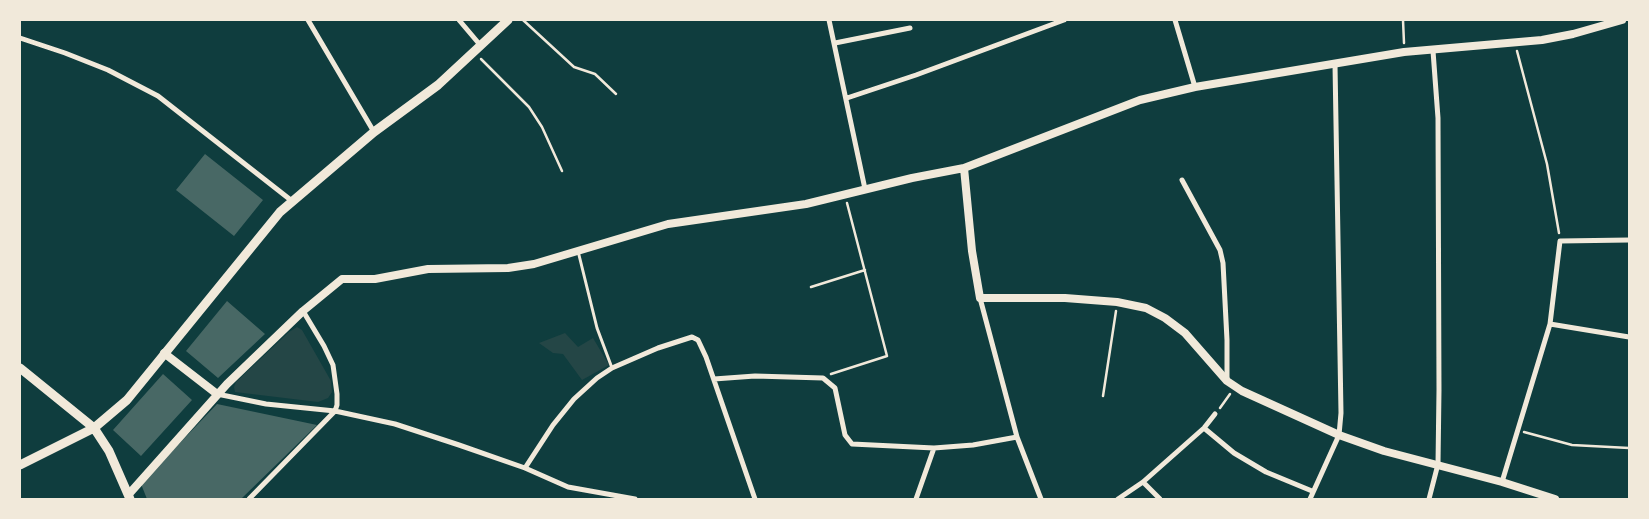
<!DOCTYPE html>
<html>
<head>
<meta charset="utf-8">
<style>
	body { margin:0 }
	#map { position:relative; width:1649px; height:519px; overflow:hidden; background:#0f3d3e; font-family:"Golos Text",sans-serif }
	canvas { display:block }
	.frame { position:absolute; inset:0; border:21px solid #f1e9da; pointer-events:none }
</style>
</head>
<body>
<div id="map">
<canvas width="1649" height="519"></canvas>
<div class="frame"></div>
</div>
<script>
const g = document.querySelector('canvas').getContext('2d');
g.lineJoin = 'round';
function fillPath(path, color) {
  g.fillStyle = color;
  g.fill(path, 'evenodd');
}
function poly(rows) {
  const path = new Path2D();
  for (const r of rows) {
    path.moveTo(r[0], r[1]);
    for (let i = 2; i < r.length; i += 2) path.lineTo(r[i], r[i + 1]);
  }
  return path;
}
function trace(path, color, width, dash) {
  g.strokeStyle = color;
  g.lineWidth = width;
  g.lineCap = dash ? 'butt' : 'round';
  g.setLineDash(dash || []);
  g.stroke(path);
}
fillPath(poly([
	[297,327,302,330,331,381,332,392,328,398,318,402,235,392,234,387,236,382,289,332],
	[565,333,578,347,593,338,609,365,582,380,563,354,553,353,539,343]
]), '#244646');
fillPath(poly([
	[205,154,263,200,234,236,176,190],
	[227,301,265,334,218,378,186,351],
	[163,374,192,400,141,456,113,430],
	[217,404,317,425,241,499,147,499,141,484]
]), '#486865');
trace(poly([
	[523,20,574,67,595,74,616,94],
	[1403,20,1404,43],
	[1517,51,1547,164,1559,233],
	[481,59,529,107,542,127,562,171],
	[811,287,865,270],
	[831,374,887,356,847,203],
	[1103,396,1116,311],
	[1220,408,1230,394],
	[1524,432,1572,445,1629,448]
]), '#f1e9da', 2.5);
trace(poly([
	[578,251,597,328,612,368]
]), '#f1e9da', 3);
trace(poly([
	[308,20,374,132],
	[459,20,481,46],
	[829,20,865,189],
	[1175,20,1195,87],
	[20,38,65,53,108,70,158,96,292,201],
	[835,43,910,28],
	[847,98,916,75,1064,20],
	[1182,180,1220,250,1223,263,1227,340,1227,381],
	[980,298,1017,437,1041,499],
	[1550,324,1629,337],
	[714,379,755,376,823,378,835,388,845,435,852,444,934,448,973,445,1017,437],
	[217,394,266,404,335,411,395,424,459,445,525,468,568,487,635,499],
	[1204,428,1234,453,1266,472,1312,491],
	[525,468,553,425,574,399,597,378,612,368,658,348,692,337,698,340,706,357,755,499],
	[1143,482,1160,499],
	[1502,482,1550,324,1560,241,1629,240],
	[249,499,335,411,337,405,337,394,333,365,324,346,303,311],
	[916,499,934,448],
	[1118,499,1143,482,1204,428,1215,414],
	[1310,499,1339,435,1341,413,1335,65],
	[1429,499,1438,464,1439,390,1438,118,1433,51]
]), '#f1e9da', 5);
trace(poly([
	[964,168,972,251,980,298,1065,298,1117,302,1146,308,1165,318,1185,333,1227,381,1242,391,1339,435,1384,451,1502,482,1555,499],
	[164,353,217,394],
	[129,494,227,384,303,311,342,279,375,279,428,269,508,268,534,264,668,224,806,204,912,178,964,168,1140,100,1195,87,1404,52,1542,40,1573,34,1622,20]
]), '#f1e9da', 8);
trace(poly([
	[20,368,94,428,109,451,130,499],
	[20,465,94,428,127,400,280,212,374,132,438,85,508,20]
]), '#f1e9da', 9);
</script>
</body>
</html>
